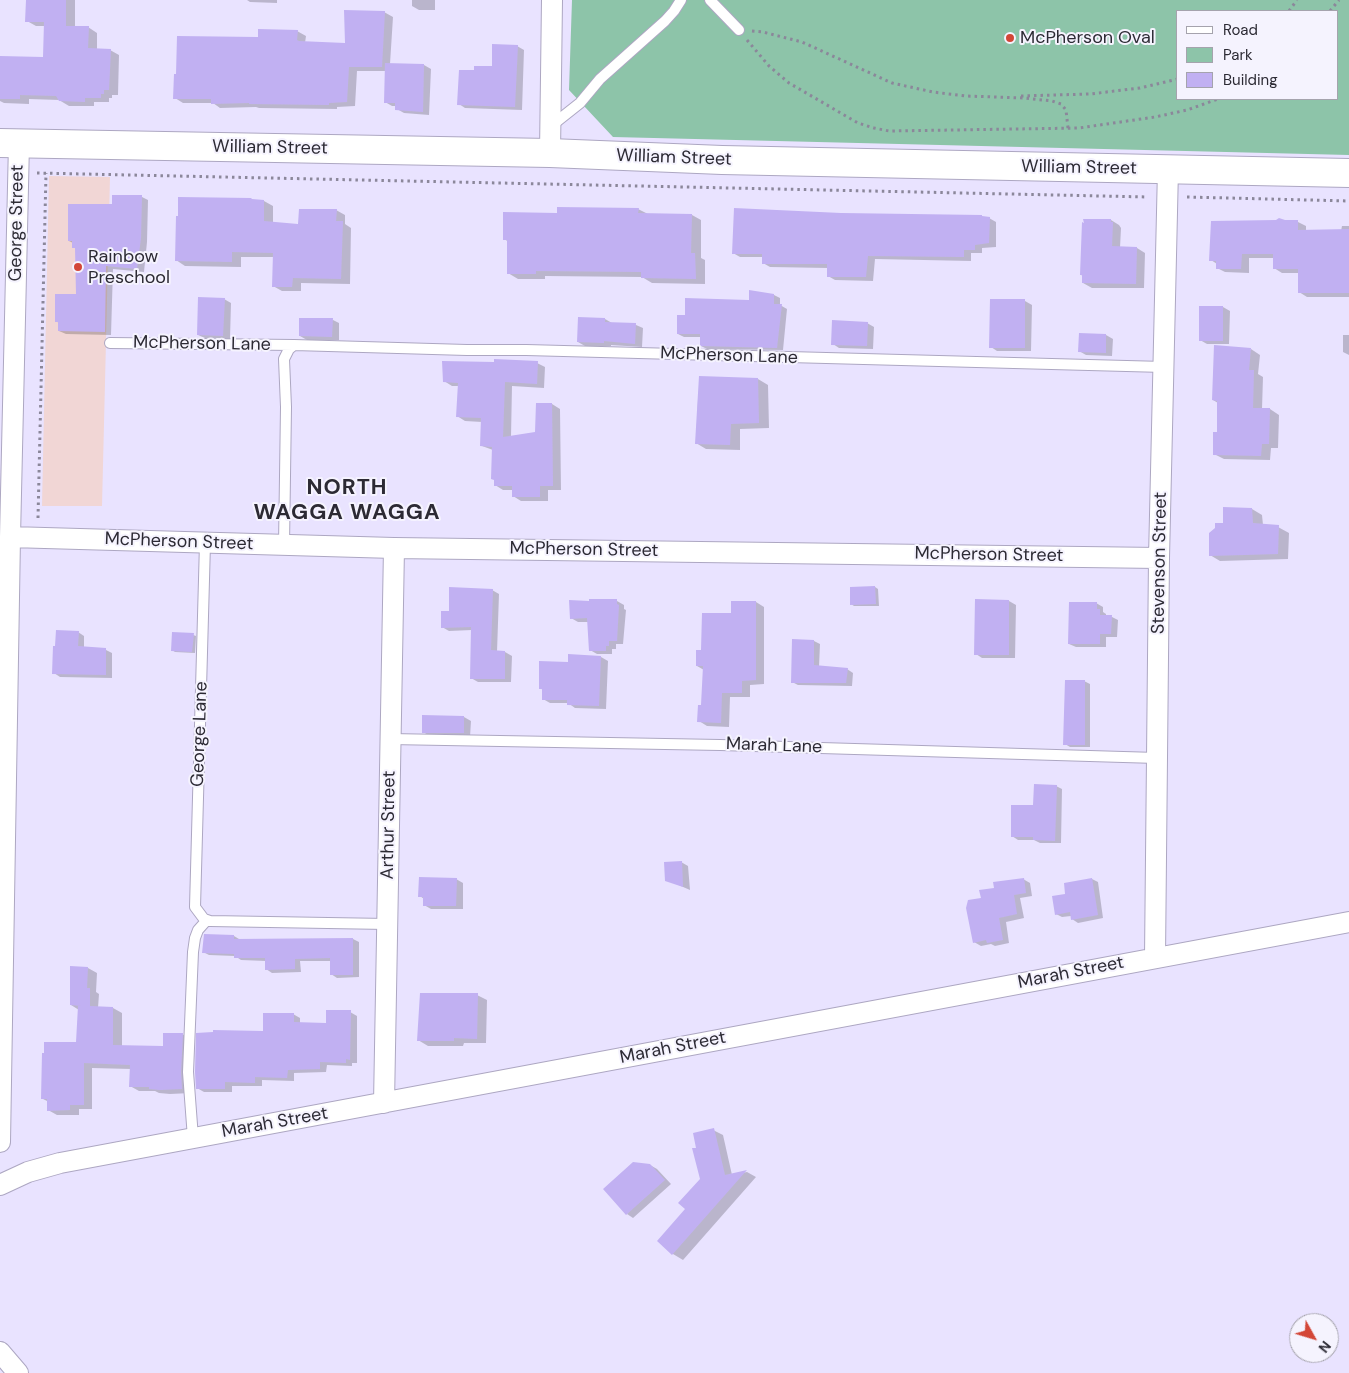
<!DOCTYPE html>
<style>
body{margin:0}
#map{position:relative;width:1349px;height:1373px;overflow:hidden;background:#e9e3ff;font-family:"DM Sans",sans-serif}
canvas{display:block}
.legend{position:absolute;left:1176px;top:10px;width:162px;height:90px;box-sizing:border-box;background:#f5f3fe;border:1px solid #a5a3ad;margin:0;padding:6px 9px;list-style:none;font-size:15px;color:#2c2a34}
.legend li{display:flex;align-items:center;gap:10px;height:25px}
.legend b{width:25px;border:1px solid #a5a3ad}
.north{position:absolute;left:1289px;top:1313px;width:50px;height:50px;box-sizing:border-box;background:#f5f3fe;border:1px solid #a5a3ad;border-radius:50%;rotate:129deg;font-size:14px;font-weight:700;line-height:20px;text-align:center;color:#2c2a34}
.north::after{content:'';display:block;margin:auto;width:18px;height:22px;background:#d34637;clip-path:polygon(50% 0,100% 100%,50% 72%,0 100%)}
</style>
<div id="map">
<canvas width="1349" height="1373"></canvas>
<ul class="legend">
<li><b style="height:6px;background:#fff"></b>Road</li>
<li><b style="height:14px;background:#8dc4a9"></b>Park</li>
<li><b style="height:14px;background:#c1b0f2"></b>Building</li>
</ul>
<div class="north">N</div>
</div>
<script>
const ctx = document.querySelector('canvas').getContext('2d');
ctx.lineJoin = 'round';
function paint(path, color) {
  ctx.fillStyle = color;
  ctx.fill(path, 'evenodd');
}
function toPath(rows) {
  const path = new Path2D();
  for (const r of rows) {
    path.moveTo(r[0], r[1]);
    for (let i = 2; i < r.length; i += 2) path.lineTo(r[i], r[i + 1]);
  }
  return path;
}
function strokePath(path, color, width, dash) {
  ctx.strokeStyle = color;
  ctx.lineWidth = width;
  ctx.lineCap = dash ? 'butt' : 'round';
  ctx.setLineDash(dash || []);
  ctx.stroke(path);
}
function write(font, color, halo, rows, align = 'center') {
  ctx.font = font + ' "DM Sans",sans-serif';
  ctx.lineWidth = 4;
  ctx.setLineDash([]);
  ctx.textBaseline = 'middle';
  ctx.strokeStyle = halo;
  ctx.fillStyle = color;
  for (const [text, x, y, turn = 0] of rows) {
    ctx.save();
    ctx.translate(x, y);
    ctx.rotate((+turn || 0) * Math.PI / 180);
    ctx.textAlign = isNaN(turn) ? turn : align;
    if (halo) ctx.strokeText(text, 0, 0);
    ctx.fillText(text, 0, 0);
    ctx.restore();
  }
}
const education = toPath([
 [49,176,110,177,102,506,42,506]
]);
const green = toPath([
 [572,0,1349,0,1349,155,613,137,569,90],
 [1178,11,1338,11,1338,99,1178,99]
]);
const shadow = toPath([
 [27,0,75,0,75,27,88,27,97,33,97,50,110,50,119,55,118,95,112,95,112,98,109,98,109,102,94,102,94,106,69,106,59,100,29,99,29,104,4,103,0,101,0,57,44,58,45,26,36,26,27,21],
 [247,0,277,0,277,3,250,2],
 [412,0,435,0,435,10,419,10,412,6],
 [384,12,393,17,390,64,424,65,431,69,429,115,404,113,397,109,397,106,392,106,385,102,386,71,357,71,355,106,337,107,337,109,259,108,256,107,220,108,213,103,183,103,175,98,259,38,297,31,306,36,305,43,346,45],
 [517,46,524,50,522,110,465,108,459,104,475,71,493,67],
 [142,197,148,200,147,242,144,272,113,269,111,335,66,334,59,331,59,323,56,321,77,296,77,249,73,247,73,243,69,241],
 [254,201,264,201,273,206,273,223,300,225,336,210,345,215,345,224,351,228,350,284,301,283,301,291,282,291,273,286,274,257,241,257,241,267,185,266,176,260],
 [638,209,648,214,692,215,701,220,701,258,705,260,705,284,652,283,642,277,545,276,545,279,518,279,508,273,509,242,504,239,558,215],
 [989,218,996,222,996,247,982,248,982,253,971,253,971,261,875,259,873,281,835,280,828,276,828,268,770,267,763,263,764,257,740,257,733,253],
 [1111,220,1119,225,1121,228,1120,248,1137,248,1145,253,1144,288,1092,288,1083,283,1084,276,1081,275,1085,224],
 [1285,221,1298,222,1306,226,1306,231,1341,231,1342,226,1349,226,1349,297,1307,297,1299,292,1300,273,1282,273,1274,268,1274,258,1249,258,1249,273,1225,272,1217,268,1217,264,1211,260],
 [774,295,780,298,780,305,787,309,783,350,707,349,701,346,701,337,684,337,678,334],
 [224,299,231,303,230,339,205,338,198,335],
 [991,300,1025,301,1032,305,1031,351,997,351,991,347],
 [1201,307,1223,307,1230,311,1229,344,1207,344,1200,340],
 [605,319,612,323,636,325,643,328,642,347,611,345,611,346,585,346,578,342],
 [333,320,339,323,339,340,307,340,300,336],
 [867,323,874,327,873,349,839,348,833,344],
 [1106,335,1113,339,1112,356,1086,355,1079,351],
 [1343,335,1349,335,1349,355,1343,352],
 [1251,349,1260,355,1258,374,1263,377,1262,409,1270,409,1279,415,1278,448,1271,448,1270,460,1224,459,1214,454,1218,433,1218,403,1213,400],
 [537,363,545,367,544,388,512,386,511,437,537,434,552,404,560,409,561,490,548,490,548,501,521,501,513,496,513,490,503,490,495,485,493,450,482,446,482,422,465,421,457,416,459,386,452,386,444,381],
 [758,379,768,385,769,428,740,429,740,450,706,449,696,443,698,399],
 [1252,509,1262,515,1263,525,1278,527,1289,533,1288,559,1220,561,1210,555,1225,524],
 [875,587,878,589,879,606,854,606,851,604,851,588],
 [492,590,499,594,497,652,505,652,512,656,511,682,478,682,471,678,472,630,449,631,442,627,450,613],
 [617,601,624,605,624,609,626,610,623,644,616,644,616,649,612,649,612,654,597,654,590,650,588,622,578,622,571,618,571,602],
 [977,601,1009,601,1016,605,1015,658,982,658,976,654],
 [756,602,764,607,764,684,750,685,750,697,730,697,729,727,707,726,699,721,702,706,704,670,697,666,703,651,732,614],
 [1096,603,1103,607,1103,612,1106,614,1106,617,1112,617,1118,620,1117,637,1106,637,1106,647,1076,647,1069,644],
 [78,632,84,636,84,648,106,650,112,653,112,678,60,677,54,673],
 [193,635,196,636,195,653,175,652,172,650],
 [814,641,820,644,819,667,847,669,853,673,852,686,798,685,792,682],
 [601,657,608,661,606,709,575,708,568,703,550,703,543,699,543,690,540,688,569,663],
 [1084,681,1090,684,1090,747,1070,747,1065,744],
 [464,717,471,721,470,737,430,736,423,732],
 [1056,786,1062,789,1061,843,1040,843,1034,840,1018,840,1012,836,1035,806],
 [681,862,688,866,690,890,667,880],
 [456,879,463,883,463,909,431,909,424,905,424,899,420,896],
 [1023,879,1030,883,1032,896,1020,898,1024,918,1006,922,1009,943,995,946,991,944,981,946,974,942,995,889],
 [1092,879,1098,882,1103,918,1078,923,1072,919,1071,916,1062,917,1056,914,1067,895],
 [234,936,239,939,353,939,359,942,359,977,337,978,331,974,331,961,300,961,301,972,272,973,266,969,266,961,241,960,235,956,209,955,203,952],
 [71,967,88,968,97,973,96,992,99,994,98,1008,113,1008,122,1013,122,1047,164,1047,182,1034,191,1039,191,1093,170,1094,159,1093,155,1091,139,1091,130,1086,131,1069,92,1068,92,1109,79,1109,79,1115,57,1115,48,1110,49,1102,43,1099,77,1044,79,1010,71,1005],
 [477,995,487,1000,486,1043,464,1043,463,1046,428,1046,418,1040],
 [350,1012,357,1016,357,1063,352,1063,352,1066,327,1065,326,1072,294,1073,294,1081,262,1080,262,1086,232,1086,232,1092,204,1092,197,1088,264,1032,293,1014,300,1018,300,1024,327,1024],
 [713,1130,723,1135,732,1175,747,1172,756,1177,683,1260,673,1254,659,1241,687,1209,701,1180,698,1149],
 [650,1165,657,1169,671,1184,633,1218,627,1214]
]);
const building = toPath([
 [26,0,66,0,66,26,89,26,88,48,111,49,109,90,104,90,104,94,101,94,101,98,85,98,85,102,59,101,56,96,20,95,20,99,0,99,0,56,43,57,44,22,25,22],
 [344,10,385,11,382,67,349,67,347,102,329,103,329,105,249,104,249,103,211,104,211,99,173,99,174,74,176,74,177,36,258,37,258,29,298,30,297,40,299,41,345,43],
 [492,44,518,45,515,107,457,105,459,70,474,70,474,66,492,66],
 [385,63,424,64,423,112,395,110,395,103,384,103],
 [112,195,142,195,141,238,137,269,106,266,105,332,58,331,58,322,55,322,55,294,76,294,75,248,72,248,72,241,68,241,68,204,112,204],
 [178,197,251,198,252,199,264,200,264,221,298,224,299,209,337,209,336,221,343,221,341,279,293,278,292,287,272,287,273,253,232,252,232,262,175,261,176,216,178,216],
 [557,207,639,208,638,213,692,214,691,253,695,253,696,279,641,278,641,272,536,271,536,274,507,274,507,240,503,240,503,212,557,213],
 [734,208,841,213,982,215,982,216,990,217,989,243,975,245,975,250,964,250,964,257,868,256,866,277,827,277,827,264,762,264,762,254,732,254],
 [1279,218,1285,220,1298,220,1298,230,1349,229,1349,293,1298,293,1298,269,1273,269,1273,254,1242,254,1241,269,1216,269,1216,261,1209,261,1211,221,1276,220],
 [1083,219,1111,219,1111,222,1113,222,1112,246,1137,247,1136,284,1082,283,1082,275,1080,275,1082,222,1084,223],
 [749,290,774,294,774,304,782,304,777,348,700,346,700,334,677,334,677,315,685,315,685,298,749,300],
 [198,297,225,298,223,336,197,335],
 [990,299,1025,299,1025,348,989,348],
 [1199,306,1223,306,1223,341,1199,341],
 [578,317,605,318,605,322,636,323,635,344,604,341,604,343,577,342],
 [299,318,333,318,332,337,299,336],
 [832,320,868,322,867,346,831,345],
 [1079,333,1106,334,1106,353,1078,352],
 [1214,345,1251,348,1249,370,1254,370,1253,408,1270,408,1269,444,1262,444,1261,456,1213,455,1213,432,1217,432,1217,401,1212,400],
 [494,359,538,361,537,384,505,382,503,437,535,432,536,403,552,403,553,486,540,486,540,497,512,497,512,486,494,486,494,480,491,479,492,447,480,446,481,418,456,417,458,383,443,382,442,361,494,362],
 [699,376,758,378,759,423,731,424,730,445,695,444],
 [1223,507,1252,508,1253,523,1279,525,1278,554,1209,556,1209,533,1215,528,1215,523,1223,523],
 [875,586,876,604,850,605,850,587],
 [449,587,493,589,491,650,505,651,505,679,470,679,471,627,441,628,441,611,449,611],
 [589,599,617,599,617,604,619,605,617,641,609,641,609,646,606,646,606,651,589,651,587,618,570,619,569,600,589,601],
 [975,599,1009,600,1009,655,974,655],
 [731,601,756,601,756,680,742,681,742,693,722,693,721,723,697,722,698,705,701,705,703,666,696,666,696,650,701,650,702,613,731,613],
 [1069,602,1097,602,1097,609,1100,609,1100,615,1112,615,1111,634,1100,634,1100,644,1068,644],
 [56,630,79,631,78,646,106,648,106,675,52,674,53,646,55,646],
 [172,632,194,633,192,652,171,651],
 [792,639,814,640,814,665,848,668,846,683,791,683],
 [568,654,601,656,599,706,567,705,567,700,542,700,542,689,539,689,539,661,568,662],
 [1065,680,1085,680,1085,745,1063,745],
 [422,715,464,716,464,733,422,733],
 [1034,784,1057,785,1055,841,1033,840,1033,837,1011,837,1011,805,1033,805],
 [682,861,683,887,665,881,664,862],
 [419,877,457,878,456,906,423,906,423,897,418,897],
 [1024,878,1026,893,1014,895,1017,914,999,918,1003,940,987,943,986,940,973,943,966,908,968,900,981,898,979,890,994,888,993,882],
 [1092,878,1098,915,1071,920,1070,912,1055,915,1052,896,1065,894,1064,883],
 [204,934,234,935,234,954,202,953],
 [353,938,353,975,330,975,330,958,295,959,295,969,265,970,265,958,234,958,234,939],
 [70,966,88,967,87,988,90,988,90,1006,113,1007,113,1045,163,1046,163,1033,183,1033,181,1072,182,1089,160,1090,149,1089,149,1087,129,1087,130,1065,84,1063,84,1105,70,1105,70,1110,47,1111,47,1099,41,1099,42,1053,44,1053,44,1042,76,1042,78,1006,81,1006,70,1005],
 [420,993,478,993,477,1039,454,1038,454,1041,417,1041],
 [326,1010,351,1010,350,1060,346,1059,346,1063,320,1062,320,1069,288,1070,287,1078,255,1077,255,1083,225,1082,225,1089,196,1089,195,1072,196,1033,213,1032,213,1030,263,1031,263,1013,294,1013,294,1022,326,1023],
 [714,1128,725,1175,747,1170,672,1255,657,1241,685,1209,678,1203,700,1179,692,1148,696,1148,693,1133],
 [633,1162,650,1164,665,1180,626,1215,603,1189]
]);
const path = toPath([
 [1289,11,1297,0],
 [1330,11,1339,0],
 [752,31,763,32,802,42,892,83,933,92,966,96,1024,98,1052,101,1061,104,1066,110,1068,128],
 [747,40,769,66,789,83,858,123,874,128,889,131,1079,128,1155,117,1187,110,1218,99],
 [1021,96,1090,94,1140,88,1178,79],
 [37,173,1148,197],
 [1187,197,1349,201],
 [38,518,46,173]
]);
const lane = toPath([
 [710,0,739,30],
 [551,126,580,103,600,79,665,21,674,11,681,0],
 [110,343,294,345],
 [205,543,195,907,204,919,210,921,387,924],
 [284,545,286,407,284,359,289,349,294,345,467,350,526,350,1164,367],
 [390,739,720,745,1157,758],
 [193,1138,188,1072,193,952,195,938,198,930,207,920]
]);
const street = toPath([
 [550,153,552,0],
 [10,537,394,548,1159,558],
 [1155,957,1159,558,1168,169],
 [384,1103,394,548],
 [0,1142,10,537,19,143],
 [0,1185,28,1172,60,1163,1349,922],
 [0,1352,18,1373]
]);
const secondary = toPath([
 [0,143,550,153,722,160,1349,173]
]);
const markers = [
 [1010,38,5,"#d34637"],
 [78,267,5,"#d34637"]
];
const poiNames = [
 ["McPherson Oval",1020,38],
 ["Rainbow",88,257],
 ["Preschool",88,278]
];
const streetNames = [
 ["William Street",270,148,1],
 ["William Street",674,158,2],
 ["William Street",1079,168,1],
 ["George Street",17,223,-89],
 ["McPherson Lane",202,344,1],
 ["McPherson Lane",729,356,2],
 ["McPherson Street",179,542,2],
 ["McPherson Street",584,550,1],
 ["McPherson Street",989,555,1],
 ["Stevenson Street",1160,563,-89],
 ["George Lane",200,734,-88],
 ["Marah Lane",774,746,2],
 ["Arthur Street",389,825,-89],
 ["Marah Street",1071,973,-11],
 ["Marah Street",673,1048,-11],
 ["Marah Street",275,1123,-10]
];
const districtNames = [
 ["NORTH",347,488],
 ["WAGGA WAGGA",347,513]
];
paint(education, '#f1d6d5');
paint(green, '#8dc4a9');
paint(shadow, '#0003');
paint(building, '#c1b0f2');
strokePath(lane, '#ada7c2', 12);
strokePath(street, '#ada7c2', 22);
strokePath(secondary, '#ada7c2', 30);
strokePath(path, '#8b879a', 3, [2.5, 4]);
strokePath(lane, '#fff', 10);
strokePath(street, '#fff', 20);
strokePath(secondary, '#fff', 28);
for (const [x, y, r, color] of markers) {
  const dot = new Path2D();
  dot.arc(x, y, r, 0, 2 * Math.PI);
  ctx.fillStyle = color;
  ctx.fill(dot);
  strokePath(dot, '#f5f3fe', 2);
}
write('18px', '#2c2a34', '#f5f3fe', poiNames, 'left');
write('18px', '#2c2a34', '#f5f3fe', streetNames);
ctx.letterSpacing = '1px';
write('bold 22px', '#2c2a34', '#f5f3fe', districtNames);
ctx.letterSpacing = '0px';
</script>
